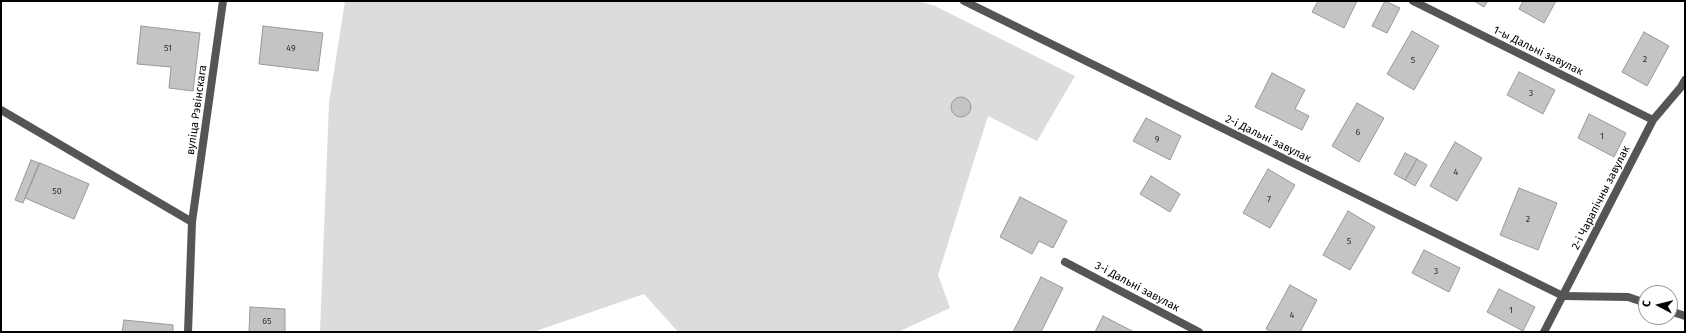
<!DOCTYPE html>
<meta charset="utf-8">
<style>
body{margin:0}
#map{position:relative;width:1686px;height:333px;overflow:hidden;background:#fff;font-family:"Fira Sans",sans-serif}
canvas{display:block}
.frame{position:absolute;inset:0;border:2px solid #000;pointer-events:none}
.north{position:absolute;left:1638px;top:285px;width:40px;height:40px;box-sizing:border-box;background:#fff;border:1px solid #999;border-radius:50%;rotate:277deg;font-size:11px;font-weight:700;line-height:16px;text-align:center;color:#000}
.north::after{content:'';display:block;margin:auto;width:14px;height:18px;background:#000;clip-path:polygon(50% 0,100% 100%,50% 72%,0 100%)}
</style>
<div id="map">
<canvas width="1686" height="333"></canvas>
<div class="frame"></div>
<div class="north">С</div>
</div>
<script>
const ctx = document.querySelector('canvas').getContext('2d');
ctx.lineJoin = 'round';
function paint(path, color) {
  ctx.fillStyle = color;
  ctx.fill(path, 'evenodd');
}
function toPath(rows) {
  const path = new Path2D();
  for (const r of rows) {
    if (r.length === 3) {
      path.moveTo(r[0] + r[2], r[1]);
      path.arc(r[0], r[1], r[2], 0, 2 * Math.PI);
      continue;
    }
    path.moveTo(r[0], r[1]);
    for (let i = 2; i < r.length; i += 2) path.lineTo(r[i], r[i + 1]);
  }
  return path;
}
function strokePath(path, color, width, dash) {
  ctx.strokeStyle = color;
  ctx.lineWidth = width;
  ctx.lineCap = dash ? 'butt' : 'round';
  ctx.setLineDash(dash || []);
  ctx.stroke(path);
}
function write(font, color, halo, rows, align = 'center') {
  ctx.font = font + ' "Fira Sans",sans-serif';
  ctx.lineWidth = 3;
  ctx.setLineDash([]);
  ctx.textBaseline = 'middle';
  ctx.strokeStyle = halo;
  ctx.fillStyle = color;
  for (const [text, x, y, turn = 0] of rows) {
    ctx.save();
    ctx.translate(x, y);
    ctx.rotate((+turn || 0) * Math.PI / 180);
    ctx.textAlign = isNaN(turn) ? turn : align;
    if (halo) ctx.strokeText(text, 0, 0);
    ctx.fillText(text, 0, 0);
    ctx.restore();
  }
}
const green = toPath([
 [345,1,919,1,935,6,1075,76,1037,141,988,116,938,275,950,308,898,332,678,332,644,294,533,332,320,332,329,103]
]);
const building = toPath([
 [1318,1,1357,1,1344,28,1312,12,1318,1],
 [1385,1,1400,8,1387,33,1372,26,1385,1],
 [1474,1,1488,1,1484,7,1474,1],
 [1523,1,1556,1,1544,23,1519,9,1523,1],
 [141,26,200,33,193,91,169,88,171,67,137,64,141,26],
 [263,26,323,33,318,71,259,64,263,26],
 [1412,31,1439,46,1414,90,1387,74,1412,31],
 [1644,32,1669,46,1647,86,1622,72,1644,32],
 [1519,72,1555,90,1543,114,1507,95,1519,72],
 [1272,73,1305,90,1295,109,1309,116,1302,130,1255,107,1272,73],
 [961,107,10],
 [1357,103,1384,118,1359,162,1332,146,1357,103],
 [1589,114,1626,133,1614,157,1578,138,1589,114],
 [1146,118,1181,136,1170,160,1133,141,1146,118],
 [1455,142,1482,158,1457,201,1430,186,1455,142],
 [1405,153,1417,159,1405,180,1394,174,1405,153],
 [1417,159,1427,165,1415,186,1405,180,1417,159],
 [31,160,39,163,23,203,15,200,31,160],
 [40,163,89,184,74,219,25,198,40,163],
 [1268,169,1295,185,1270,228,1243,213,1268,169],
 [1151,176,1180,194,1170,212,1140,194,1151,176],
 [1519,188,1557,203,1538,250,1500,235,1519,188],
 [1020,197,1067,221,1053,248,1039,241,1032,254,1000,237,1020,197],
 [1348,211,1375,227,1350,270,1323,255,1348,211],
 [1424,250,1460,268,1449,292,1412,273,1424,250],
 [1041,277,1063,288,1041,332,1013,332,1041,277],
 [1290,285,1317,300,1300,332,1272,332,1266,329,1290,285],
 [1499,289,1535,307,1523,331,1487,312,1499,289],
 [250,307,285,309,285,332,249,332,250,307],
 [1103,316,1134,332,1095,332,1103,316],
 [124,320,173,325,173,332,122,332,124,320]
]);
const lane = toPath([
 [1563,296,1628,297,1646,303],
 [1670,311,1685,316]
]);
const street = toPath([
 [964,1,1563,296],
 [1413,1,1653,120],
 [1,110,192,222,188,332],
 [192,222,223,1],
 [1065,262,1199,332],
 [1544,332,1653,120,1681,87,1685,80]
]);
const numberNames = [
 ["51",168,48],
 ["49",291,48],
 ["2",1645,59],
 ["5",1413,60],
 ["3",1531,93],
 ["6",1358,132],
 ["1",1602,136],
 ["9",1157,139],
 ["4",1456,172],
 ["50",57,191],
 ["7",1269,199],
 ["2",1528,219],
 ["5",1349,241],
 ["3",1436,271],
 ["1",1511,310],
 ["4",1292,315],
 ["65",267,321]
];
const streetNames = [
 ["1-ы Дальні завулак",1538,51,26],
 ["вуліца Рэвінскага",197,110,-82],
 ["2-і Дальні завулак",1268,139,26],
 ["2-і Чарапічны завулак",1601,198,-63],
 ["3-і Дальні завулак",1137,287,28]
];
paint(green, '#dcdcdc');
paint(building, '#c4c4c4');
strokePath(building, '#999', 1);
strokePath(lane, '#555', 8);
strokePath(street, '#555', 8);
write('9px', '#313131', null, numberNames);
write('11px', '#000', '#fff', streetNames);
</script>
